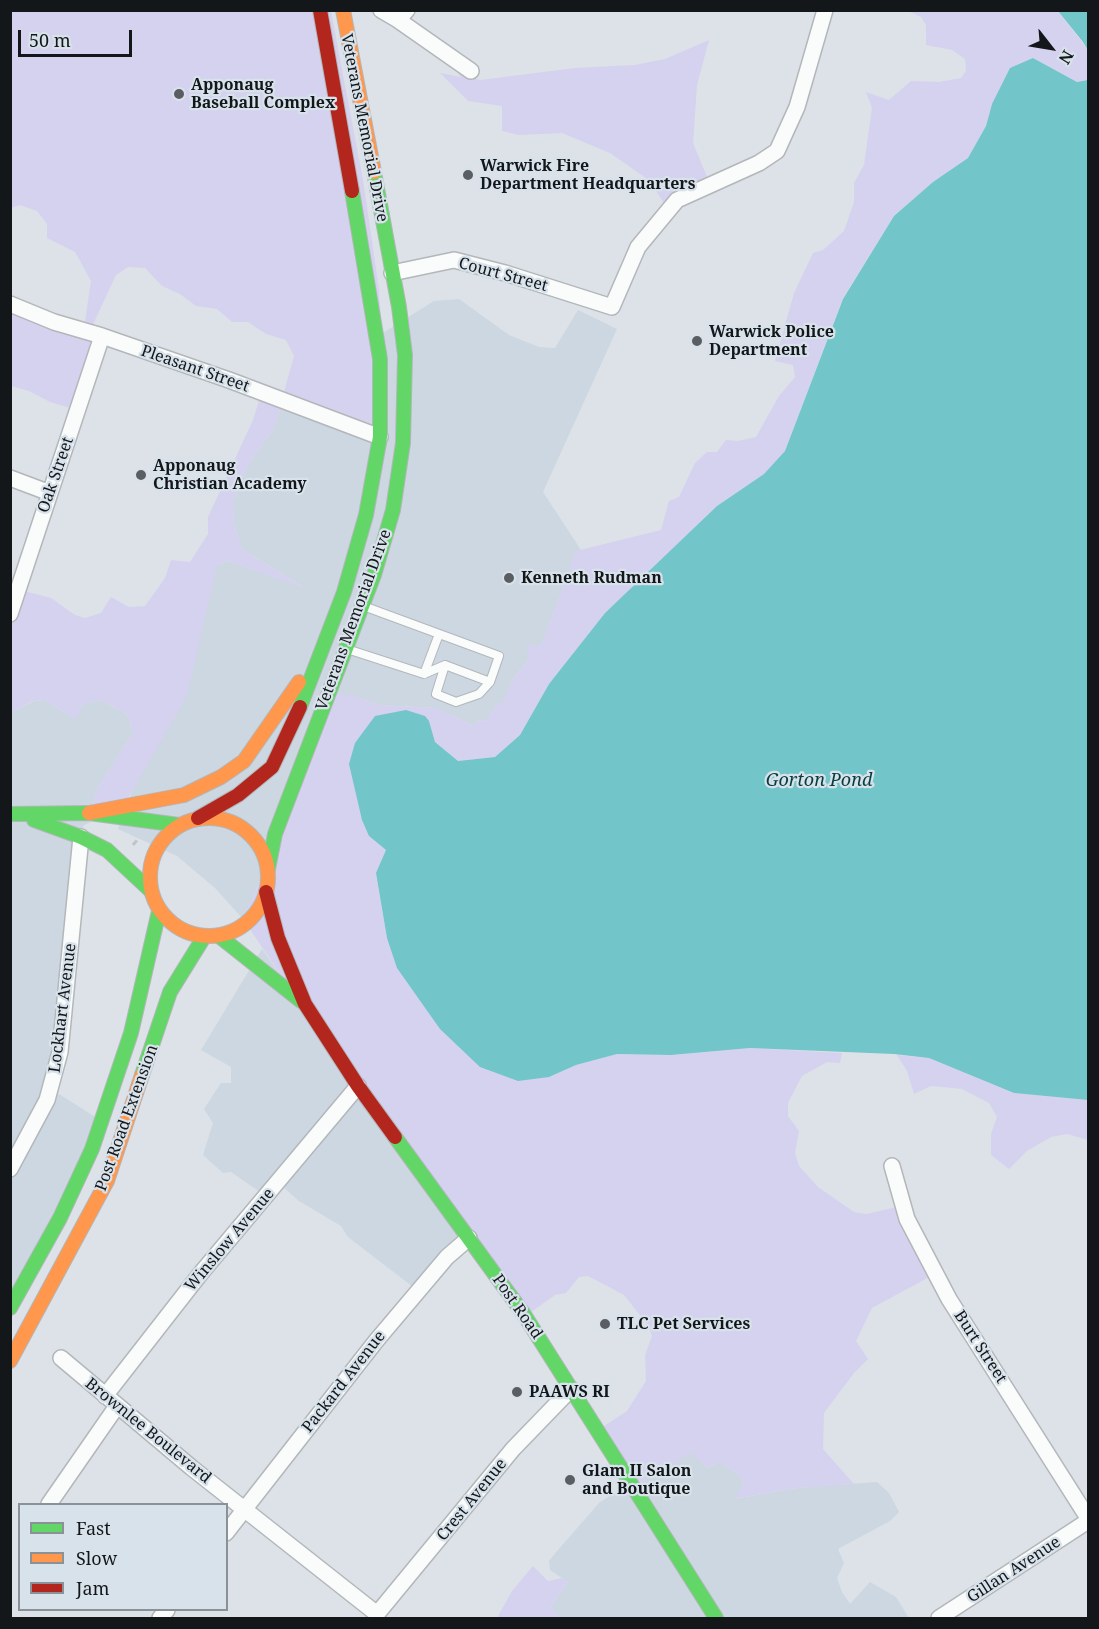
<!DOCTYPE html>
<style>
body{margin:0}
#map{position:relative;width:1099px;height:1629px;overflow:hidden;background:#dce2e7;font-family:"Noto Serif",serif}
canvas{display:block}
.frame{position:absolute;inset:0;border:12px solid #14171a;pointer-events:none}
.legend{position:absolute;left:18px;top:1503px;width:210px;height:108px;box-sizing:border-box;background:#d8e2eb;border:2px solid #8a9197;margin:0;padding:8px 10px;list-style:none;font-size:18px;color:#14171a}
.legend li{display:flex;align-items:center;gap:12px;height:30px}
.legend b{width:30px;border:2px solid #8a9197}
.north{position:absolute;left:1021px;top:18px;width:60px;height:60px;-webkit-text-stroke:4px #d8e2eb;paint-order:stroke;rotate:121deg;font-size:16px;font-weight:700;line-height:24px;text-align:center;color:#14171a}
.north::after{content:'';display:block;margin:auto;width:21px;height:27px;background:#14171a;clip-path:polygon(50% 0,100% 100%,50% 72%,0 100%)}
.scale{position:absolute;left:18px;top:30px;width:114px;height:27px;box-sizing:border-box;border:3px solid #14171a;border-top:0;padding-left:8px;font-size:18px;line-height:21px;white-space:nowrap;color:#14171a;-webkit-text-stroke:4px #d8e2eb;paint-order:stroke}
</style>
<div id="map">
<canvas width="1099" height="1629"></canvas>
<div class="frame"></div>
<ul class="legend">
<li><b style="height:8px;background:#63d668"></b>Fast</li>
<li><b style="height:8px;background:#ff974d"></b>Slow</li>
<li><b style="height:8px;background:#b3261e"></b>Jam</li>
</ul>
<div class="north">N</div>
<div class="scale">50 m</div>
</div>
<script>
const ctx = document.querySelector('canvas').getContext('2d');
ctx.lineJoin = 'round';
function paint(path, color) {
  ctx.fillStyle = color;
  ctx.fill(path, 'evenodd');
}
function toPath(rows) {
  const path = new Path2D();
  for (const r of rows) {
    if (r.length === 3) {
      path.moveTo(r[0] + r[2], r[1]);
      path.arc(r[0], r[1], r[2], 0, 2 * Math.PI);
      continue;
    }
    path.moveTo(r[0], r[1]);
    for (let i = 2; i < r.length; i += 2) path.lineTo(r[i], r[i + 1]);
  }
  return path;
}
function strokePath(path, color, width, dash) {
  ctx.strokeStyle = color;
  ctx.lineWidth = width;
  ctx.lineCap = dash ? 'butt' : 'round';
  ctx.setLineDash(dash || []);
  ctx.stroke(path);
}
function write(font, color, halo, rows, align = 'center') {
  ctx.font = font + ' "Noto Serif",serif';
  ctx.lineWidth = 4.5;
  ctx.setLineDash([]);
  ctx.textBaseline = 'middle';
  ctx.strokeStyle = halo;
  ctx.fillStyle = color;
  for (const [text, x, y, turn = 0] of rows) {
    ctx.save();
    ctx.translate(x, y);
    ctx.rotate((+turn || 0) * Math.PI / 180);
    ctx.textAlign = isNaN(turn) ? turn : align;
    if (halo) ctx.strokeText(text, 0, 0);
    ctx.fillText(text, 0, 0);
    ctx.restore();
  }
}
const built = toPath([
 [459,299,509,335,539,347,555,348,578,310,617,329,543,492,581,550,576,552,543,641,513,679,503,702,497,704,486,721,480,720,472,725,436,708,378,705,358,697,287,820,243,919,215,888,177,856,118,829,217,565,228,561,303,587,242,549,234,523,233,502,248,465,274,428,282,403,386,331,434,301],
 [45,700,73,718,82,705,100,700,127,714,133,733,96,790,90,822,83,826,54,1091,105,1123,11,1295,11,712,34,701],
 [262,949,467,1237,417,1290,348,1237,341,1226,299,1201,281,1185,266,1196,231,1172,223,1173,203,1155,213,1123,204,1109,221,1083,231,1083,231,1067,201,1050],
 [691,1452,707,1468,720,1462,740,1476,744,1485,734,1499,796,1488,877,1482,889,1493,899,1512,890,1521,838,1549,844,1563,837,1578,842,1592,850,1604,870,1582,896,1597,909,1618,560,1618,551,1607,568,1582,550,1570,549,1561,558,1550,599,1503,630,1483,636,1486]
]);
const green = toPath([
 [10,11,331,11,363,180,379,289,388,435,282,403,274,428,248,465,233,502,234,523,242,549,306,589,228,561,217,565,187,696,126,802,90,822,96,790,133,733,127,714,100,700,82,705,78,718,73,718,45,700,33,701,11,712,11,618,20,590,51,598,75,615,85,618,101,613,111,597,129,607,145,606,165,578,171,560,190,562,208,534,208,517,253,420,261,394,282,399,294,356,286,340,266,334,248,322,232,322,217,309,196,306,180,294,162,286,145,268,128,267,116,275,90,331,102,339,77,410,50,402,29,391,11,386,11,303,84,328,91,281,75,252,47,238,47,224,37,211,20,205,11,208],
 [908,11,1058,11,1088,50,1088,80,1077,82,1033,58,992,104,986,126,968,158,933,182,894,216,843,298,785,451,764,474,717,506,605,613,549,684,520,735,495,757,458,761,435,742,429,721,369,836,386,850,376,874,387,938,549,1077,576,1065,617,1054,671,1055,750,1048,842,1053,840,1063,827,1062,802,1076,788,1103,788,1116,799,1131,795,1153,799,1166,818,1187,854,1212,866,1214,902,1206,933,1275,872,1308,856,1341,868,1359,854,1373,824,1413,823,1449,854,1484,796,1488,733,1499,744,1485,740,1476,720,1462,707,1468,691,1453,636,1486,598,1430,627,1411,646,1381,645,1355,652,1336,649,1327,624,1295,588,1276,579,1277,566,1293,555,1295,527,1315,299,1002,243,919,287,820,329,691,358,697,378,705,436,708,472,725,480,720,486,721,497,704,503,701,513,679,528,660,527,644,539,646,543,641,576,551,661,530,669,501,679,497,695,463,707,452,717,452,726,440,738,441,756,437,779,396,795,377,793,365,775,361,794,293,813,253,823,250,844,231,854,202,854,183,864,165,872,108,866,92,889,100,911,81,939,82,961,78,966,71,965,59,952,50,926,45,926,25,921,17],
 [709,40,697,85,693,143,710,184,668,210,650,181,610,153,562,133,518,135,502,131,502,106,468,101,440,73,461,77,458,74,480,80,575,68,635,65,665,59],
 [897,1055,929,1058,1014,1093,1088,1100,1088,1140,1067,1134,1051,1137,1027,1151,1009,1169,991,1155,991,1134,997,1117,989,1103,962,1089,931,1086,914,1094,907,1071],
 [533,1566,548,1581,562,1578,568,1582,551,1607,560,1618,497,1618,512,1591]
]);
const water = toPath([
 [1058,11,1088,11,1088,50,1083,42],
 [1033,58,1077,82,1088,80,1088,1100,1014,1093,929,1058,894,1054,750,1048,671,1055,617,1054,576,1065,549,1077,518,1081,480,1067,440,1029,397,968,387,938,376,873,386,850,369,836,362,820,349,764,355,743,375,716,406,710,425,716,429,721,435,742,458,761,495,757,520,735,549,684,605,613,717,506,764,474,785,451,843,299,894,216,933,182,968,158,986,126,992,104,1010,68]
]);
const path = toPath([
 [133,845,138,839]
]);
const lane = toPath([
 [350,650,424,674,445,665,490,682,499,656,366,607],
 [445,665,436,694,456,702,479,694,490,682],
 [424,674,439,634]
]);
const street = toPath([
 [381,10,398,20,407,10],
 [398,20,471,71],
 [392,273,454,260,505,273,612,307,638,247,677,200,759,163,777,151,797,107,825,10],
 [10,304,54,322,102,336,229,380,380,437],
 [10,478,50,493],
 [10,614,102,336],
 [892,1166,907,1219,949,1299,1088,1518],
 [10,1169,47,1100,60,1052,81,837],
 [61,1358,192,1468,377,1614,513,1449,571,1389],
 [105,1396,201,1273,358,1086],
 [49,1504,117,1406],
 [226,1533,376,1341,447,1257,469,1238],
 [160,1618,167,1610],
 [939,1618,1088,1521]
]);
const fast = toPath([
 [300,707,344,592,366,515,380,437,380,359,352,191],
 [10,814,89,813,179,825],
 [34,820,81,837,107,850,150,890],
 [268,869,275,834,374,575,393,510,403,443,405,355,399,307,374,172],
 [219,936,301,1001],
 [142,1075,170,992,204,937],
 [395,1137,523,1313,716,1618],
 [10,1308,60,1218,92,1149,131,1033,159,911]
]);
const slow = toPath([
 [343,10,374,172],
 [89,813,184,795,221,777,244,761,299,682],
 [209,877,59],
 [10,1361,107,1181,142,1075]
]);
const jam = toPath([
 [320,10,352,191],
 [198,818,238,795,272,767,300,707],
 [266,892,278,938,305,1004,358,1086,395,1137]
]);
const markers = [
 [179,94,6,"#5a5e62"],
 [468,175,6,"#5a5e62"],
 [697,341,6,"#5a5e62"],
 [141,475,6,"#5a5e62"],
 [509,578,6,"#5a5e62"],
 [605,1324,6,"#5a5e62"],
 [517,1392,6,"#5a5e62"],
 [570,1480,6,"#5a5e62"]
];
const poiNames = [
 ["Apponaug",191,85],
 ["Baseball Complex",191,103],
 ["Warwick Fire",480,166],
 ["Department Headquarters",480,184],
 ["Warwick Police",709,332],
 ["Department",709,350],
 ["Apponaug",153,466],
 ["Christian Academy",153,484],
 ["Kenneth Rudman",521,578],
 ["TLC Pet Services",617,1324],
 ["PAAWS RI",529,1392],
 ["Glam II Salon",582,1471],
 ["and Boutique",582,1489]
];
const streetNames = [
 ["Veterans Memorial Drive",364,128,79],
 ["Court Street",503,275,15],
 ["Pleasant Street",195,369,19],
 ["Oak Street",56,475,-71],
 ["Veterans Memorial Drive",354,620,-70],
 ["Lockhart Avenue",63,1008,-83],
 ["Post Road Extension",127,1118,-70],
 ["Winslow Avenue",230,1240,-50],
 ["Post Road",517,1307,55],
 ["Burt Street",980,1347,57],
 ["Packard Avenue",344,1382,-52],
 ["Brownlee Boulevard",148,1431,39],
 ["Crest Avenue",472,1500,-51],
 ["Gillan Avenue",1014,1570,-33]
];
const waterNames = [
 ["Gorton Pond",819,781]
];
paint(built, '#ccd7e1');
paint(green, '#d5d2ef');
paint(water, '#72c5c8');
strokePath(lane, '#b3b7ba', 10);
strokePath(street, '#b3b7ba', 18);
strokePath(fast, '#b3b7ba', 16);
strokePath(slow, '#b3b7ba', 16);
strokePath(jam, '#b3b7ba', 16);
strokePath(path, '#c1c3c4', 3, [6, 3]);
strokePath(lane, '#fafbfb', 8);
strokePath(street, '#fafbfb', 15);
strokePath(fast, '#63d668', 14);
strokePath(slow, '#ff974d', 14);
strokePath(jam, '#b3261e', 14);
for (const [x, y, r, color] of markers) {
  const dot = new Path2D();
  dot.arc(x, y, r, 0, 2 * Math.PI);
  ctx.fillStyle = color;
  ctx.fill(dot);
  strokePath(dot, '#d8e2eb', 2);
}
write('bold 16px', '#14171a', '#d8e2eb', poiNames, 'left');
write('16px', '#14171a', '#d8e2eb', streetNames);
write('italic 18px', '#063d3f', '#d8e2eb', waterNames);
</script>
